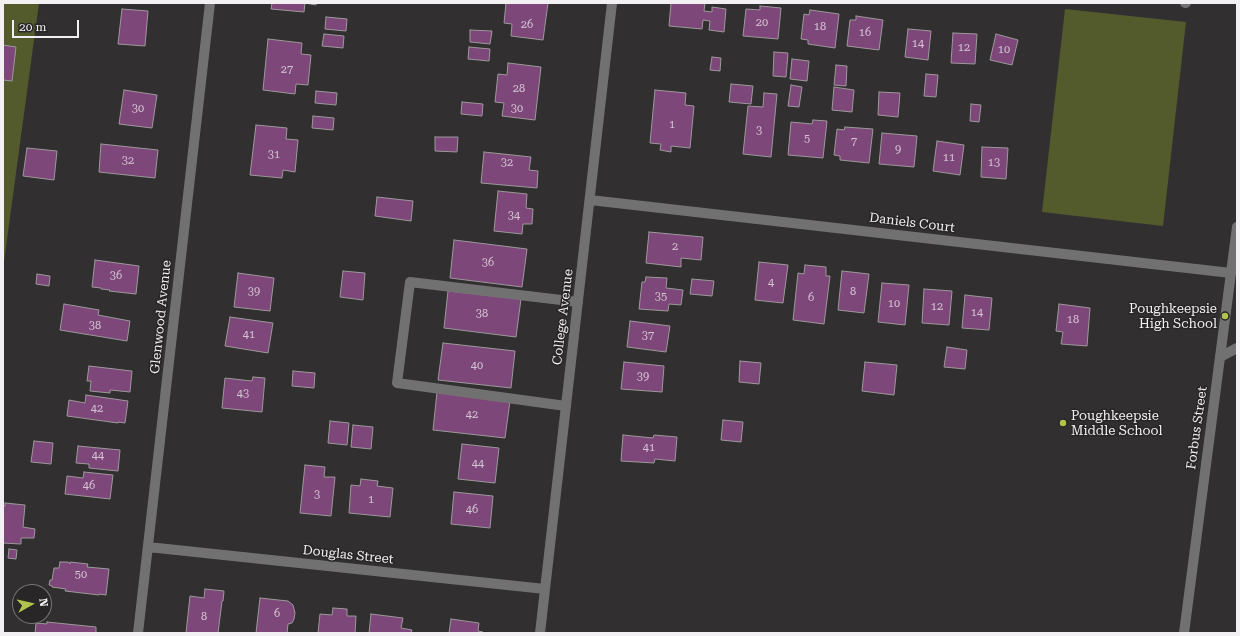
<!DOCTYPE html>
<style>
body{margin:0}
#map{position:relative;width:1240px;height:636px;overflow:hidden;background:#322f31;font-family:"Roboto Serif",serif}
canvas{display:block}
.frame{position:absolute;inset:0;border:4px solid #f2f0f2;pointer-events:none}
.north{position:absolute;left:12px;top:584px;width:40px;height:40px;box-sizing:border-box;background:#282627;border:1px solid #797778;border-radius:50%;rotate:82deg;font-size:11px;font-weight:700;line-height:16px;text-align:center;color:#f2f0f2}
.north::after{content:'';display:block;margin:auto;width:14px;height:18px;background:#b2c34c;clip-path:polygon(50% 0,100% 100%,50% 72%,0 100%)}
.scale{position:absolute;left:12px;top:20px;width:67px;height:18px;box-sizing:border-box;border:2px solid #f2f0f2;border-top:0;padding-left:5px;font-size:12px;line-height:14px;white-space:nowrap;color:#f2f0f2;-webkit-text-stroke:3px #282627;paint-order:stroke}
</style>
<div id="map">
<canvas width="1240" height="636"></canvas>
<div class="frame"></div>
<div class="north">N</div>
<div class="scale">20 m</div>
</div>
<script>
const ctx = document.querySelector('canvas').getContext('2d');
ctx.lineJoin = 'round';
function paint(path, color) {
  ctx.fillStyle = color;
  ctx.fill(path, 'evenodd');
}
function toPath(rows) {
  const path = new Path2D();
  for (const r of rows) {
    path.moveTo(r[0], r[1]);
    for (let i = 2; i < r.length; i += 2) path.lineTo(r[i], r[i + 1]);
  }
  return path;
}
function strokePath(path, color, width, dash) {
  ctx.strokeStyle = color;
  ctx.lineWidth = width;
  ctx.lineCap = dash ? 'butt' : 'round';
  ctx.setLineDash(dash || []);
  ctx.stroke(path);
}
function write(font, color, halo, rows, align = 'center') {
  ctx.font = font + ' "Roboto Serif",serif';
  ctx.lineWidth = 3;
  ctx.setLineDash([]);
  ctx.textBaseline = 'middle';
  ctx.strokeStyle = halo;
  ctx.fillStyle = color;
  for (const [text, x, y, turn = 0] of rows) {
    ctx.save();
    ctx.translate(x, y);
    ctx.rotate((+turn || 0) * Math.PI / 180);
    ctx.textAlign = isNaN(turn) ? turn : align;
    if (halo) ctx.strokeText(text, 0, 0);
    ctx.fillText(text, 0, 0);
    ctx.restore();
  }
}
const green = toPath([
 [3,3,39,3,3,269],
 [1065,9,1186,22,1163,226,1042,212]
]);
const building = toPath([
 [272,3,316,3,316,5,305,3,304,12,271,9,272,3],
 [506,3,548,3,543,40,511,36,512,24,504,23,506,3],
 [671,3,705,3,704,11,712,12,712,7,726,9,724,32,709,30,710,21,703,20,702,29,669,26,671,3],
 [760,6,781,8,778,39,743,36,746,9,760,10,760,6],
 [122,9,148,11,145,46,118,44,122,9],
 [810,10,839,14,835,48,808,44,808,40,801,39,804,14,809,15,810,10],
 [856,16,883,20,879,50,847,46,850,20,856,20,856,16],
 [326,17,347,19,346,31,325,29,326,17],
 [908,29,931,31,928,60,905,57,908,29],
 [470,30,492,31,490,44,470,42,470,30],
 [953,33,977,34,975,64,951,63,953,33],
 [324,34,344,36,343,48,322,46,324,34],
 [996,34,1018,40,1012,65,990,60,996,34],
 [268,39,302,43,301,54,311,55,308,85,296,84,295,94,263,90,268,39],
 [3,45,16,47,12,81,3,80,3,45],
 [469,47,490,49,489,61,468,59,469,47],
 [774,52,788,53,786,77,773,76,774,52],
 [712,57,721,58,720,71,710,70,712,57],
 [792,59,809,61,807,81,790,79,792,59],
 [508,63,541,67,535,120,502,116,504,103,495,102,498,74,507,75,508,63],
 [836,65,847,66,846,86,834,85,836,65],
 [926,74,938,75,936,97,924,96,926,74],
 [731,84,753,86,751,104,729,102,731,84],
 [791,85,802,87,799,107,788,106,791,85],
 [834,87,854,90,852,112,832,110,834,87],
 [124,90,157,95,152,128,119,124,124,90],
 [655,90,686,93,685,105,694,106,690,148,671,146,671,152,660,150,661,144,650,143,655,90],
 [316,91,337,93,336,105,315,103,316,91],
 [879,92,900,93,898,117,878,115,879,92],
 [764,93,777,94,771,157,743,154,748,106,763,107,764,93],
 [462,102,483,104,482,116,461,114,462,102],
 [971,104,981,105,979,122,970,121,971,104],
 [313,116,334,118,333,130,312,128,313,116],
 [813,120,827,121,823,158,788,155,791,122,812,124,813,120],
 [256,125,287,128,286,139,298,140,295,172,283,170,282,178,250,175,256,125],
 [845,127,873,129,869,163,840,160,840,156,834,155,837,129,844,130,845,127],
 [882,133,917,136,914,167,879,164,882,133],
 [435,137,458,137,457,152,435,151,435,137],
 [937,141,964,145,960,175,933,171,937,141],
 [101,144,158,150,155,178,99,172,101,144],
 [982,147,1008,148,1006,179,981,177,982,147],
 [27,148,57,151,54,180,23,176,27,148],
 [484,152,531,157,529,170,538,171,537,188,481,183,484,152],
 [498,191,527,194,526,208,533,209,532,224,523,224,522,234,494,231,498,191],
 [377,197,413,201,411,221,375,216,377,197],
 [649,232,703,237,701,260,681,258,681,267,646,263,649,232],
 [454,240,527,249,522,287,450,278,454,240],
 [95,260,139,266,136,294,109,291,110,290,101,289,101,288,92,287,95,260],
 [759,262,788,265,783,303,755,300,759,262],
 [805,265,826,267,826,276,830,276,824,324,793,320,798,273,804,274,805,265],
 [343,271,365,273,363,300,340,297,343,271],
 [842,271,869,274,864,313,838,310,842,271],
 [238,273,274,278,270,311,234,307,238,273],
 [37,274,50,276,49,286,36,284,37,274],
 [646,277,667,278,666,288,683,290,681,305,669,304,668,311,639,309,642,282,645,282,646,277],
 [692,279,714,281,712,296,690,294,692,279],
 [882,283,909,285,905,325,878,322,882,283],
 [924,289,952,291,949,325,922,323,924,289],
 [448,291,521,299,516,337,444,328,448,291],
 [965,295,992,298,989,330,962,328,965,295],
 [64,304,99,310,98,315,130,321,127,341,60,330,64,304],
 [1059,304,1090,308,1087,346,1061,344,1063,332,1056,331,1059,304],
 [230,317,273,323,268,353,225,346,230,317],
 [630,321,670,326,666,352,627,347,630,321],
 [443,343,515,351,511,388,438,380,443,343],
 [947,347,967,350,965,369,944,367,947,347],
 [740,361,761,363,759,384,739,382,740,361],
 [624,362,664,366,662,392,621,389,624,362],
 [865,362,897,365,894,395,862,391,865,362],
 [89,366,132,371,130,392,110,390,110,393,90,391,91,381,87,381,89,366],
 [293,371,315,373,314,388,292,386,293,371],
 [253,377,265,378,262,412,222,408,225,378,252,381,253,377],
 [437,392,510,401,505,438,433,430,437,392],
 [86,395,128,401,125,423,118,422,118,423,67,416,69,400,85,403,86,395],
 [723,420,743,422,741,442,721,440,723,420],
 [330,421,349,423,347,445,328,443,330,421],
 [353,425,373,427,371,449,351,447,353,425],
 [623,435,653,438,654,435,677,437,675,461,655,459,654,463,621,461,623,435],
 [34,441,53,443,51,464,31,462,34,441],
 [462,444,499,448,495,483,458,479,462,444],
 [78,446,120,450,118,471,89,468,89,464,76,463,78,446],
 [305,465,325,467,324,477,335,477,331,516,300,513,305,465],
 [84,472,113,475,110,499,65,494,67,476,83,478,84,472],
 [361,479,378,481,377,486,393,488,390,517,349,513,351,485,360,486,361,479],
 [454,492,493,496,490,528,451,524,454,492],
 [5,503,25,505,23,527,35,529,34,538,21,538,21,544,3,543,3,506,5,506,5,503],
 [9,549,17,550,16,559,8,558,9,549],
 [60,562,68,562,70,564,70,562,88,564,87,567,109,569,106,595,99,594,99,595,65,591,66,589,52,587,52,586,49,585,50,580,52,580,54,568,59,568,60,562],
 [205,589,224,591,223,601,222,601,218,633,186,633,190,596,204,598,205,589],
 [260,598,288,601,293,605,295,613,294,619,292,623,288,624,287,633,256,633,260,598],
 [333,608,347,609,347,616,356,616,355,633,318,633,320,614,332,615,333,608],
 [371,614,403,618,401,628,412,630,411,633,369,633,371,614],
 [451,619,479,623,478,631,483,632,483,633,449,633,451,619],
 [47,622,96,627,96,633,35,633,36,623,47,624,47,622]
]);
const service = toPath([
 [1220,357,1237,348],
 [566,406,397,383,410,282,578,302]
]);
const minor = toPath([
 [1185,3,1186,3],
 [590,200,1231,273],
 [148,547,545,589],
 [138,633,210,3],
 [540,633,612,3],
 [1184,633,1237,227]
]);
const markers = [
 [1225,316,4,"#b2c34c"],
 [1063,423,4,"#b2c34c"]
];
const numberNames = [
 ["20",762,23],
 ["26",527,25],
 ["18",820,27],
 ["16",865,33],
 ["14",918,44],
 ["12",964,48],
 ["10",1004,50],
 ["27",287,70],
 ["28",519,89],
 ["30",138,109],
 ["30",517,109],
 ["1",672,125],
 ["3",759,131],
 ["5",807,139],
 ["7",854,142],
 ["9",898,150],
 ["31",274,155],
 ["11",949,158],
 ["32",128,161],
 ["32",507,163],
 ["13",994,163],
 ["34",514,216],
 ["2",675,247],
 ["36",488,263],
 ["36",116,276],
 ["4",771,283],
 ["39",254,292],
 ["8",853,292],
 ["35",661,297],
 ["6",811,298],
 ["10",894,304],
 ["12",937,307],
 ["14",977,313],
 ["38",482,314],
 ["18",1073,320],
 ["38",95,326],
 ["41",249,335],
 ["37",648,336],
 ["40",477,366],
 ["39",643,377],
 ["43",243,394],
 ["42",97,409],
 ["42",472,415],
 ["41",649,448],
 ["44",98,456],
 ["44",478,464],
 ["46",89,486],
 ["3",317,495],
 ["1",371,500],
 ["46",472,510],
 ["50",81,575],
 ["6",277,614],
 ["8",204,617]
];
const streetNames = [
 ["Daniels Court",912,223,7],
 ["Glenwood Avenue",161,317,-84],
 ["College Avenue",563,317,-83],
 ["Forbus Street",1197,428,-82],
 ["Douglas Street",348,555,6]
];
const poiNames = [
 ["Poughkeepsie",1217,309],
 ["High School",1217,324],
 ["Poughkeepsie",1071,416,"left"],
 ["Middle School",1071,431,"left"]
];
paint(green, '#535b2c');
paint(building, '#7e4779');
strokePath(building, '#9c999b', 1);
strokePath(service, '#727172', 10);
strokePath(minor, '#727172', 10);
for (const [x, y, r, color] of markers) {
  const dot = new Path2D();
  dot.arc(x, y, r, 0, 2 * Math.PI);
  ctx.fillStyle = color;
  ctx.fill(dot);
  strokePath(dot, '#282627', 1.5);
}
write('11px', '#d5c6d4', null, numberNames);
write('13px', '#f2f0f2', '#282627', streetNames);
write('13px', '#f2f0f2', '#282627', poiNames, 'right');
</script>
